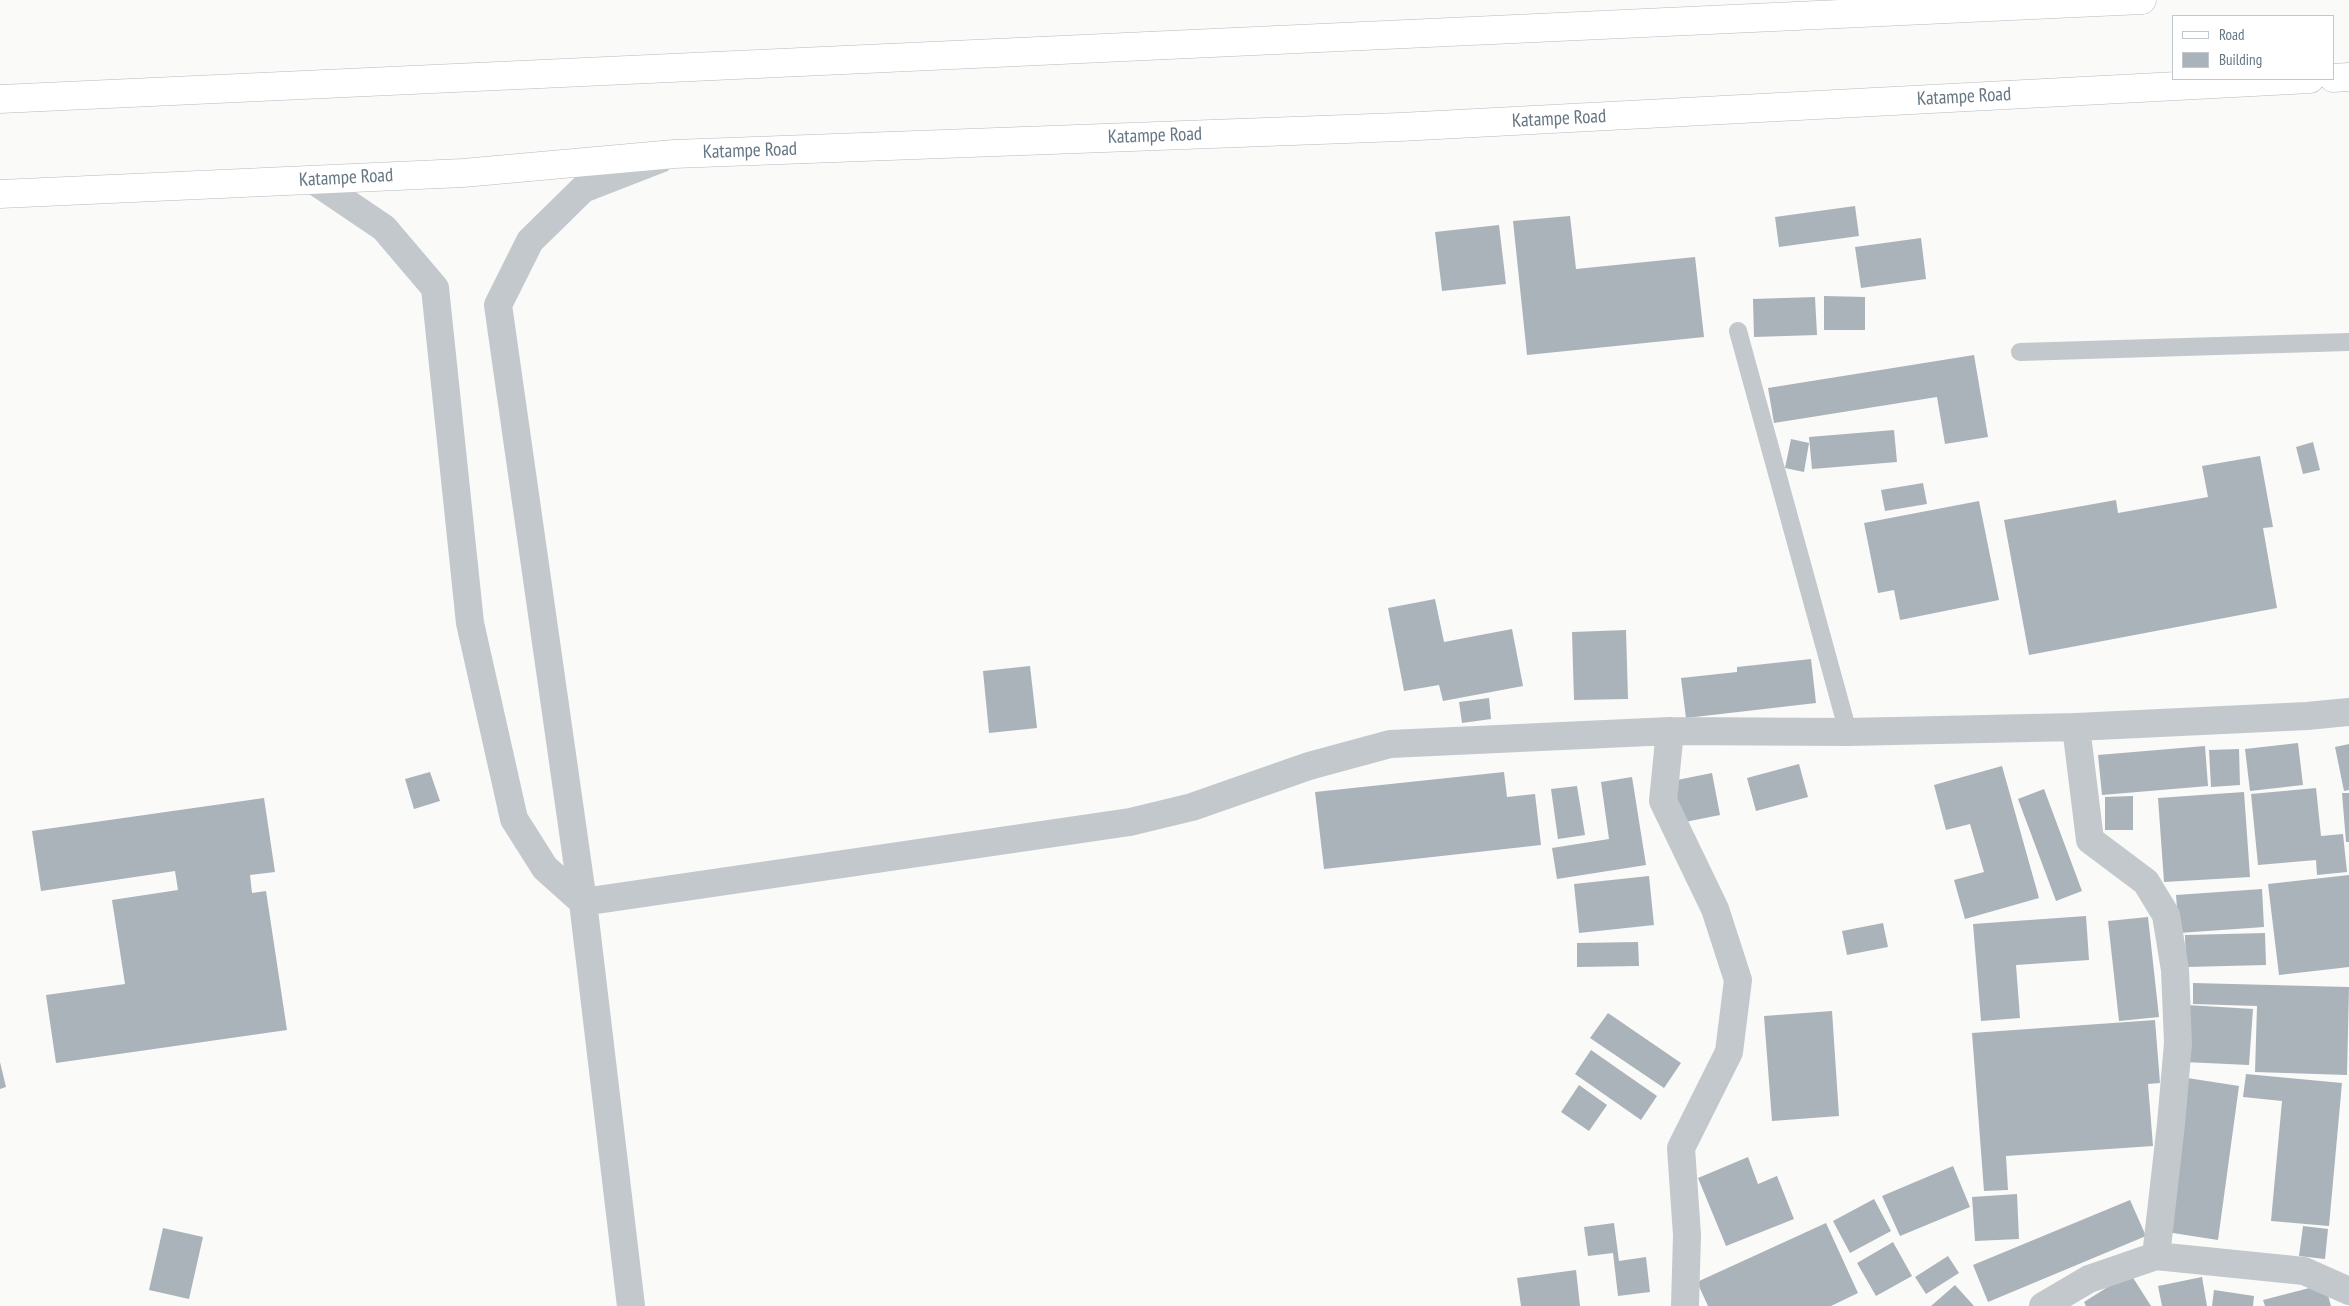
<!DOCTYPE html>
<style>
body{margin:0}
#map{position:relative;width:2349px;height:1306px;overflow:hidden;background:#fafaf8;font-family:"PT Sans Narrow",sans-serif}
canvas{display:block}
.legend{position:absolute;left:2172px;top:15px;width:162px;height:65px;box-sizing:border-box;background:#fff;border:1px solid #c1c8cd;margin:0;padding:6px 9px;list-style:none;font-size:15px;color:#657683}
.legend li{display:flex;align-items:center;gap:10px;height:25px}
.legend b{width:25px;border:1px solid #c1c8cd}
</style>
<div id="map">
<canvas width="2349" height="1306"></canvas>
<ul class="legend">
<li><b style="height:6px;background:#fff"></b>Road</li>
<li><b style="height:14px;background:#aab3b9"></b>Building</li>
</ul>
</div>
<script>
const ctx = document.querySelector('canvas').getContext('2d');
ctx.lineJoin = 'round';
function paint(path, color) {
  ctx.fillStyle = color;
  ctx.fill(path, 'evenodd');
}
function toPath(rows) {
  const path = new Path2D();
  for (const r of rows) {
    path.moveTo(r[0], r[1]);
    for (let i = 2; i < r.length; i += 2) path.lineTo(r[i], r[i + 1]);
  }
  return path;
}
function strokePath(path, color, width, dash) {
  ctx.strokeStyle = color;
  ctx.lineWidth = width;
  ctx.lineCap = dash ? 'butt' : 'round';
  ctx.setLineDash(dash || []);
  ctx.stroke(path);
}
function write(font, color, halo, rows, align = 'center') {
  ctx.font = font + ' "PT Sans Narrow",sans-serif';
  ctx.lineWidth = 5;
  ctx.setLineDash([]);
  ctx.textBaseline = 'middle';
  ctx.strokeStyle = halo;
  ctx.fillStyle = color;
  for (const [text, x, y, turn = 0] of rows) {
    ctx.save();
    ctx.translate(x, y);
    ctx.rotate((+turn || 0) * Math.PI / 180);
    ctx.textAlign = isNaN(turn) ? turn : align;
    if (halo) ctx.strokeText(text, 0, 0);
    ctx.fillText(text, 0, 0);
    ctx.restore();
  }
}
const building = toPath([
 [1855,206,1859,236,1779,247,1775,217],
 [1570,216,1576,269,1695,257,1704,337,1527,355,1513,221],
 [1499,225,1506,284,1442,291,1435,232],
 [1921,238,1926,279,1861,288,1855,247],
 [1824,296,1865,297,1865,330,1824,330],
 [1815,297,1817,335,1754,337,1753,299],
 [1974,355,1988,437,1945,444,1937,397,1774,423,1768,388],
 [1894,430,1897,462,1812,469,1809,437],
 [1791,439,1809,443,1804,472,1785,468],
 [2313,442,2320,470,2303,474,2296,447],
 [2260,456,2273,527,2263,528,2277,608,2029,655,2004,520,2116,500,2118,513,2208,497,2202,466],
 [1923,483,1927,504,1885,511,1881,490],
 [1979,501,1999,600,1900,620,1894,590,1878,593,1864,523],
 [1435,599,1444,642,1512,629,1523,686,1443,701,1439,685,1404,691,1388,608],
 [1626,630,1628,699,1574,700,1572,632],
 [1811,659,1816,703,1686,718,1681,678,1737,672,1737,667],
 [1030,666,1037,728,989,733,983,671],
 [1489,698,1491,719,1462,723,1459,702],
 [2298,743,2303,785,2250,791,2245,749],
 [2349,744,2349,790,2344,791,2335,747],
 [2205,746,2208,786,2102,795,2098,755],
 [2239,749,2240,785,2211,787,2209,750],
 [1799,764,1808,797,1756,811,1747,778],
 [2002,766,2039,898,1965,919,1954,880,1984,872,1970,824,1946,830,1934,785],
 [430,772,440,801,414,809,405,779],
 [1504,772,1507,797,1535,794,1541,845,1324,869,1315,792],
 [1712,773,1720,815,1680,823,1672,781],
 [1632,777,1646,865,1557,879,1552,848,1609,839,1601,782],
 [1577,786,1585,835,1558,839,1551,789],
 [2316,788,2321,836,2343,834,2347,872,2317,875,2316,860,2258,865,2251,794],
 [2044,789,2082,891,2056,901,2018,799],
 [2244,792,2250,877,2164,882,2158,798],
 [2342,793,2349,793,2349,842,2346,842],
 [2133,796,2133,830,2105,830,2105,797],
 [264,798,275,872,250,875,252,893,266,891,287,1030,56,1063,46,995,125,984,112,900,178,890,175,871,41,891,32,831],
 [2349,875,2349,967,2279,975,2268,884],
 [1649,876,1654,925,1579,933,1574,884],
 [2262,889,2264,927,2179,933,2176,895],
 [2086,916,2089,960,2016,965,2020,1018,1981,1021,1973,924],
 [2148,917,2159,1017,2119,1021,2108,921],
 [1883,923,1888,947,1847,955,1842,931],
 [2265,933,2266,965,2186,967,2185,935],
 [1638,942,1639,966,1577,967,1577,943],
 [2193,983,2349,987,2347,1075,2255,1072,2257,1006,2193,1004],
 [2187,1005,2253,1009,2249,1065,2184,1062],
 [1832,1011,1839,1116,1772,1121,1764,1016],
 [1608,1013,1681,1063,1664,1088,1590,1038],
 [2155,1020,2160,1083,2148,1084,2153,1146,2006,1156,2008,1190,1984,1191,1972,1033],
 [1591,1050,1657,1096,1641,1120,1575,1074],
 [0,1062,6,1087,0,1089],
 [2246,1074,2342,1083,2329,1226,2271,1221,2282,1101,2243,1097],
 [2181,1077,2239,1086,2218,1240,2160,1231],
 [1579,1085,1607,1105,1589,1131,1561,1112],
 [1748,1157,1758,1184,1777,1176,1794,1219,1726,1246,1698,1178],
 [1953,1166,1970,1207,1900,1236,1882,1196],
 [2017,1194,2019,1239,1975,1241,1972,1197],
 [1874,1199,1891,1231,1850,1253,1833,1221],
 [2130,1200,2146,1236,1988,1302,1973,1265],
 [1614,1223,1619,1261,1646,1257,1650,1292,1618,1296,1613,1253,1588,1256,1584,1227],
 [1826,1223,1858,1293,1831,1306,1708,1306,1697,1282],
 [2303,1226,2328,1229,2325,1259,2299,1256],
 [163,1228,203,1237,189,1299,149,1290],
 [1893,1242,1912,1276,1876,1296,1857,1263],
 [1948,1256,1959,1273,1926,1294,1915,1277],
 [1576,1270,1580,1306,1521,1306,1517,1278],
 [2130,1273,2151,1306,2086,1306,2084,1302],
 [2202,1277,2207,1306,2162,1306,2158,1286],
 [2325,1284,2331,1306,2265,1306,2263,1300],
 [1955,1285,1974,1306,1931,1306],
 [2214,1290,2254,1296,2253,1306,2212,1306]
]);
const service = toPath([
 [1738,331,1848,732],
 [2020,352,2349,342]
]);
const minor = toPath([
 [313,180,384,228,435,288,470,623,514,819,545,868,583,902,1130,822,1192,807,1309,766,1390,744,1670,731,1848,732,2076,727,2307,716,2349,712],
 [2076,727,2090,840,2146,882,2166,915,2175,970,2178,1043,2171,1124,2156,1256],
 [1670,731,1663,801,1715,909,1738,980,1729,1052,1681,1148,1687,1235,1685,1306],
 [631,1306,583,902,498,305,530,241,583,189,660,159],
 [2043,1306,2089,1279,2156,1256,2304,1271,2349,1291]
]);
const secondary = toPath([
 [2333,78,2349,77],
 [0,99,2142,0],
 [0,194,463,173,674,154,1400,127,2310,79]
]);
const streetNames = [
 ["Katampe Road",1964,97,-3],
 ["Katampe Road",1559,119,-3],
 ["Katampe Road",1155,136,-2],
 ["Katampe Road",750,151,-2],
 ["Katampe Road",346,178,-3]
];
paint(building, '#aab3b9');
strokePath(secondary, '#b3babf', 29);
strokePath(service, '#c3c8cc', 18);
strokePath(minor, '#c3c8cc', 28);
strokePath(secondary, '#fff', 28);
write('19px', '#657683', '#fff', streetNames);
</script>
